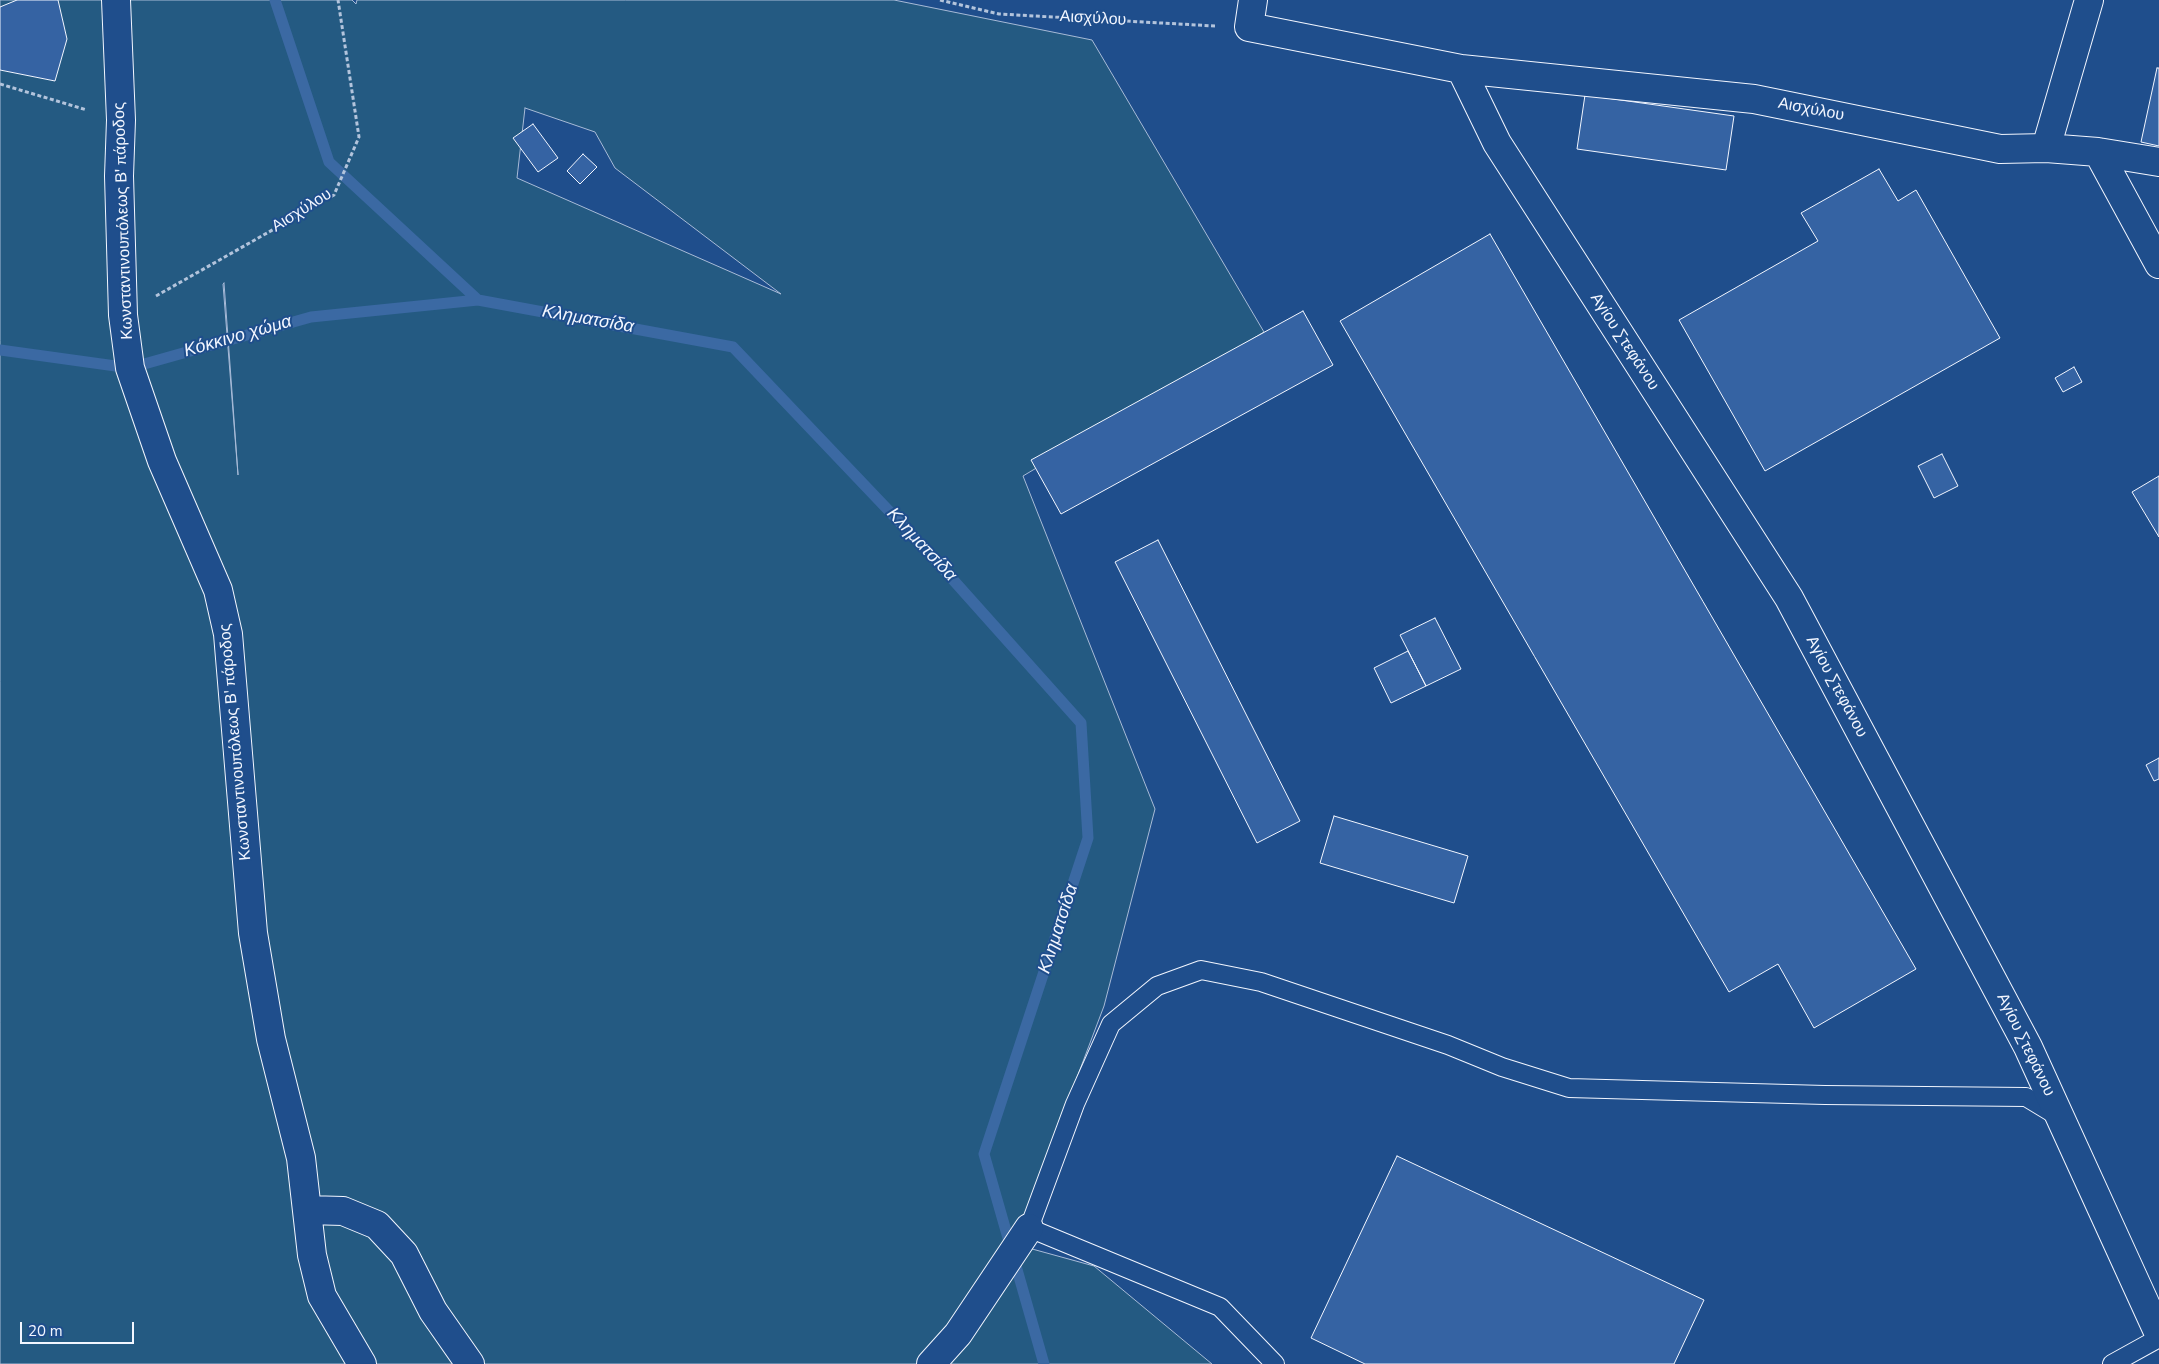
<!DOCTYPE html>
<meta charset="utf-8">
<style>
body{margin:0}
#map{position:relative;width:2159px;height:1364px;overflow:hidden;background:#1f4e8c;font-family:"Nunito Sans",sans-serif}
canvas{display:block}
.scale{position:absolute;left:20px;top:1322px;width:114px;height:22px;box-sizing:border-box;border:2px solid #f2f6ff;border-top:0;padding-left:6px;font-size:15px;line-height:18px;white-space:nowrap;color:#f2f6ff;-webkit-text-stroke:4px #1f4e8c;paint-order:stroke}
</style>
<div id="map">
<canvas width="2159" height="1364"></canvas>
<div class="scale">20 m</div>
</div>
<script>
const ctx = document.querySelector('canvas').getContext('2d');
ctx.lineJoin = 'round';
function paint(path, color) {
  ctx.fillStyle = color;
  ctx.fill(path, 'evenodd');
}
function toPath(rows) {
  const path = new Path2D();
  for (const r of rows) {
    path.moveTo(r[0], r[1]);
    for (let i = 2; i < r.length; i += 2) path.lineTo(r[i], r[i + 1]);
  }
  return path;
}
function strokePath(path, color, width, dash) {
  ctx.strokeStyle = color;
  ctx.lineWidth = width;
  ctx.lineCap = dash ? 'butt' : 'round';
  ctx.setLineDash(dash || []);
  ctx.stroke(path);
}
function write(font, color, halo, rows, align = 'center') {
  ctx.font = font + ' "Nunito Sans",sans-serif';
  ctx.lineWidth = 4;
  ctx.setLineDash([]);
  ctx.textBaseline = 'middle';
  ctx.strokeStyle = halo;
  ctx.fillStyle = color;
  for (const [text, x, y, turn = 0] of rows) {
    ctx.save();
    ctx.translate(x, y);
    ctx.rotate((+turn || 0) * Math.PI / 180);
    ctx.textAlign = isNaN(turn) ? turn : align;
    if (halo) ctx.strokeText(text, 0, 0);
    ctx.fillText(text, 0, 0);
    ctx.restore();
  }
}
const green = toPath([
 [0,0,352,0,356,4,357,0,894,0,1092,40,1264,332,1023,476,1155,809,1104,1006,1014,1244,1094,1266,1212,1364,0,1364,0,0],
 [525,108,595,132,615,168,781,294,517,178,525,108],
 [224,283,238,474,238,475,223,284,224,283]
]);
const stream = toPath([
 [275,0,329,162,478,300,733,347,930,554,1081,723,1088,838,984,1154,1044,1364],
 [0,350,130,368,311,317,478,300]
]);
const building = toPath([
 [17,0,58,0,67,39,55,81,0,70,0,7,17,0],
 [2157,68,2159,68,2159,146,2141,142,2157,68],
 [1585,95,1734,116,1726,170,1577,149,1585,95],
 [533,124,558,158,538,172,513,138,533,124],
 [583,154,597,167,580,184,567,171,583,154],
 [1879,169,1898,201,1916,190,2000,338,1765,471,1679,320,1818,241,1801,213,1879,169],
 [1490,234,1916,969,1814,1028,1778,964,1729,992,1340,321,1490,234],
 [1303,311,1333,365,1061,514,1031,460,1303,311],
 [2074,367,2082,382,2063,392,2055,378,2074,367],
 [1942,454,1958,486,1934,498,1918,466,1942,454],
 [2159,476,2159,537,2132,492,2159,476],
 [1158,540,1300,821,1257,843,1115,562,1158,540],
 [1435,618,1461,669,1426,686,1400,635,1435,618],
 [1408,651,1426,686,1391,703,1374,668,1408,651],
 [2159,758,2159,779,2154,781,2146,765,2159,758],
 [1334,816,1468,856,1454,903,1320,863,1334,816],
 [1397,1156,1704,1300,1674,1364,1365,1364,1311,1338,1397,1156]
]);
const path = toPath([
 [940,0,999,14,1215,26],
 [0,84,87,110],
 [156,296,334,195,359,137,338,0]
]);
const lane = toPath([
 [1275,1364,1220,1307,1029,1228,1075,1104,1111,1024,1157,986,1201,970,1261,982,1448,1045,1502,1067,1569,1088,1825,1095,2026,1097,2059,1117],
 [2112,1364,2159,1338]
]);
const street = toPath([
 [116,0,121,120,119,176,123,315,130,368,162,461,218,590,228,634,253,933,271,1039,301,1158,312,1255,322,1296,362,1364],
 [1253,0,1249,27,1461,69,1754,99,2000,149,2046,148,2098,152,2159,162],
 [1461,69,1497,143,1789,598,2028,1047,2159,1334],
 [2046,148,2089,0],
 [2098,152,2159,264],
 [307,1210,343,1211,377,1225,404,1254,433,1311,470,1364],
 [931,1364,958,1334,1029,1228]
]);
const streetNames = [
 ["Αισχύλου",1093,19,3],
 ["Αισχύλου",1811,110,11],
 ["Αισχύλου",302,211,-32],
 ["Κωνσταντινουπόλεως Β' πάροδος",124,221,-92],
 ["Αγίου Στεφάνου",1624,342,57],
 ["Αγίου Στεφάνου",1836,687,62],
 ["Κωνσταντινουπόλεως Β' πάροδος",236,742,-95],
 ["Αγίου Στεφάνου",2025,1045,64]
];
const waterNames = [
 ["Κληματσίδα",588,320,10],
 ["Κόκκινο χώμα",238,337,-16],
 ["Κληματσίδα",921,545,47],
 ["Κληματσίδα",1059,929,-72]
];
paint(green, '#245a82');
strokePath(green, '#a8bbd7', 1);
strokePath(stream, '#3b69a3', 11);
paint(building, '#3563a3');
strokePath(building, '#f2f6ff', 1);
strokePath(lane, '#f2f6ff', 20);
strokePath(street, '#f2f6ff', 30);
strokePath(path, '#b3c4dc', 3, [4, 2.5]);
strokePath(lane, '#1f4e8c', 18);
strokePath(street, '#1f4e8c', 28);
write('16px', '#f2f6ff', '#1f4e8c', streetNames);
write('italic 18px', '#f2f6ff', '#1f4e8c', waterNames);
</script>
